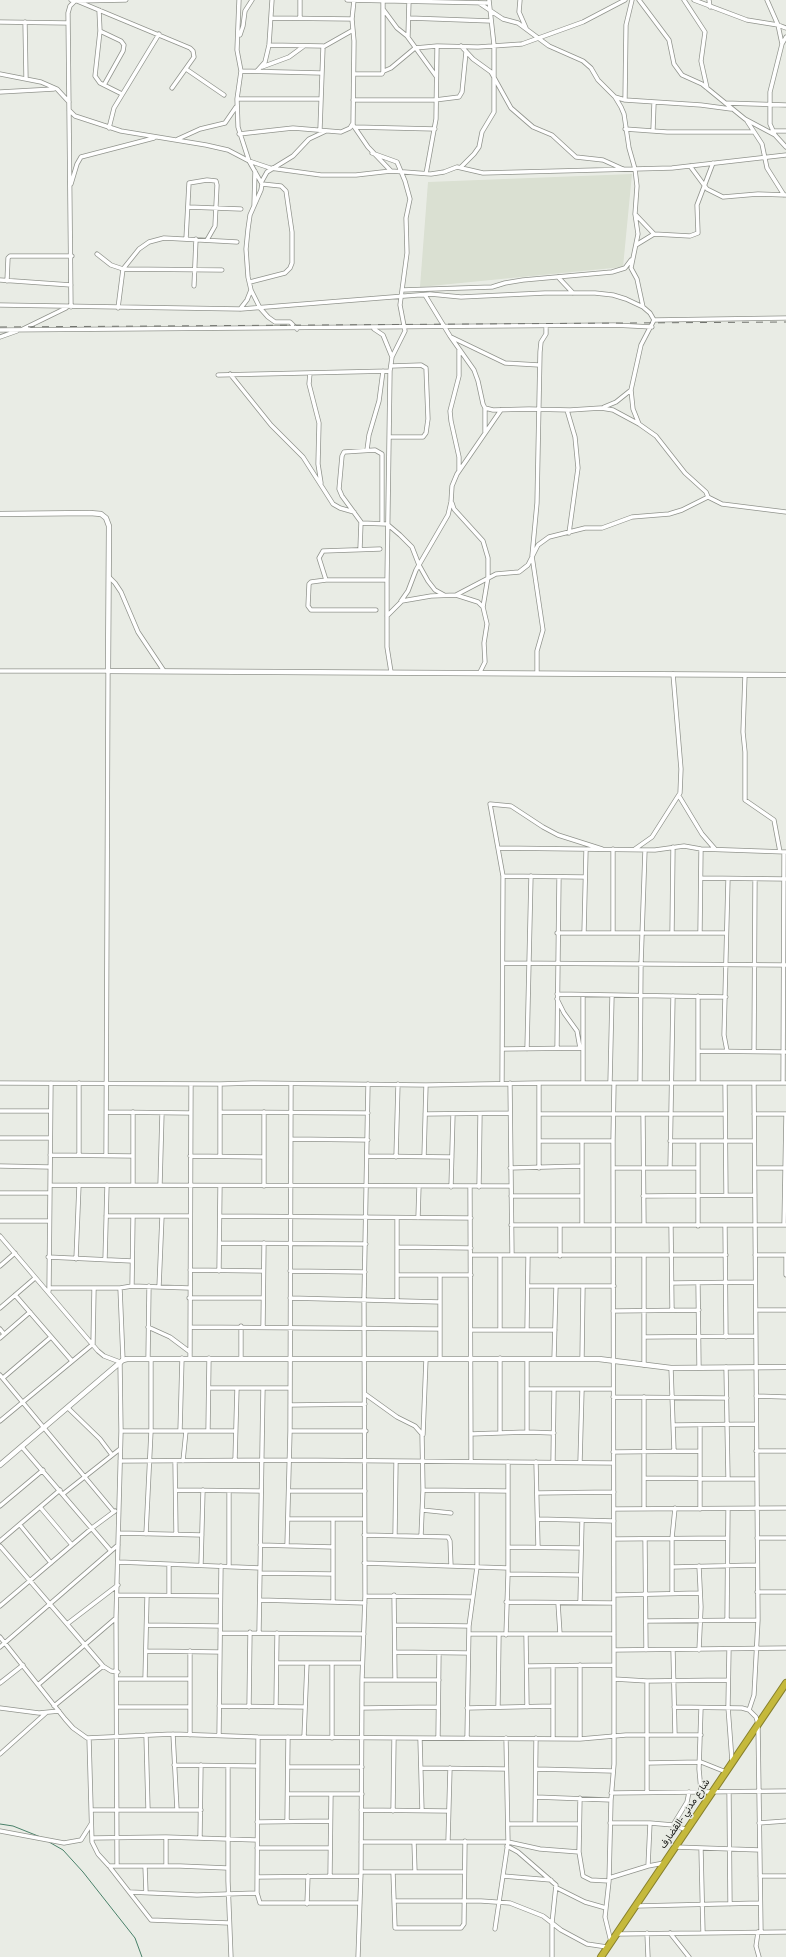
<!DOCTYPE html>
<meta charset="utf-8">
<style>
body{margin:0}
canvas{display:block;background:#e9ece5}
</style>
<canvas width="786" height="1957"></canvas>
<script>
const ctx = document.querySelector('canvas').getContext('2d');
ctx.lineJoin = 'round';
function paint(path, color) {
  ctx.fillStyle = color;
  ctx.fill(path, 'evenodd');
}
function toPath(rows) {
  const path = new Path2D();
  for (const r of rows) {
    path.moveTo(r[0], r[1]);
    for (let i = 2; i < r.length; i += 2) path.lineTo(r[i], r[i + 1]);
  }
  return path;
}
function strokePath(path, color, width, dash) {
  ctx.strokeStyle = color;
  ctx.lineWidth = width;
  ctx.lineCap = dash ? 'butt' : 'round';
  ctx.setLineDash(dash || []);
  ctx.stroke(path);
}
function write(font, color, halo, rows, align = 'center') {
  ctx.font = font + ' "Times New Roman",Vazirmatn,serif';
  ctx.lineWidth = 3;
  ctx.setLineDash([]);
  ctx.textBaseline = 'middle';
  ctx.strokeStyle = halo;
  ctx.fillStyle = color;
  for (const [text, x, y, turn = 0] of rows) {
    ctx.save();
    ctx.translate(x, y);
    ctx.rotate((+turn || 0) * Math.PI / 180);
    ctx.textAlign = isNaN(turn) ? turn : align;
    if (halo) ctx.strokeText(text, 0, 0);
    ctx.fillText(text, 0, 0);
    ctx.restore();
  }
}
const built = toPath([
 [632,174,623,267,420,287,428,182]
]);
const stream = toPath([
 [0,1824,13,1826,43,1838],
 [49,1842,63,1850,83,1872,135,1938,142,1957]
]);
const street = toPath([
 [71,0,75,1,126,0],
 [239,0,237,50,241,71,237,99,238,127,249,161,262,184,261,190,250,215,248,229,246,249,248,277,251,290,260,308,268,317,275,322,290,322,297,329],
 [300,0,300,18],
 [347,0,489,3],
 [354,0,352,19,354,41,353,125,368,147,391,171],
 [520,0,519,12,526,28],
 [639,0,669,40,674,64,682,75,702,84,745,119,775,135],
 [684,0,705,32,701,61,707,88],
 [694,0,747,20,778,25,786,28],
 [709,0,710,7],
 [767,0,778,25,782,44,770,92,770,124,775,135,786,147],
 [77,1,190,48,193,51,194,57,172,88],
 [479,3,503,19,518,23,549,46,583,61,591,68,598,80,615,97,621,107,624,114,629,148,635,169,637,186,635,214,638,234,631,268,637,279,643,307],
 [383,9,397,28,407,36,436,76],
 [99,10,100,31,95,76,100,83,122,94],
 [271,18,352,19],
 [409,18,491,21],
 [0,22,68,23],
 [25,22,26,78],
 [100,31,121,41,124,45,123,51,104,85],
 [240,35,243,26,245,11,252,0],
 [408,37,409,0],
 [782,44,786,37],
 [269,45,323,46],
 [461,46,473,59,491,72,511,108,526,121,533,127,552,135,576,157,603,160,623,169],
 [262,67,289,57,304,46],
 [186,69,224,95],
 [241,71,321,73],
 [257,71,265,62,269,45,272,0],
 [384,71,391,68,415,48,437,46,478,47,522,44,583,22,625,0],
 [0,74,41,82,57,89,69,102],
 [354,74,382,74,383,72,383,1],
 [0,92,54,89],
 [615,97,625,100,701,105,731,109],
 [237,99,321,99],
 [353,100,435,100,459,97,462,92,466,52],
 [625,100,626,25,632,0],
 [725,103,786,105],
 [69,110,75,116,121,131,206,145,228,150,249,161,270,168,321,175,356,175,391,171,431,174,444,172,457,167,483,173,672,168,786,155],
 [747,121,762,144,767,168,784,195],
 [354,127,435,129],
 [109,128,114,108,159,34],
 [320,129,323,47,353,30],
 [625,129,667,132,754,132],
 [653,130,654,103],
 [772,131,786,131],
 [239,134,293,128,341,132,350,128,353,123],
 [178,139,200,129,225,123,236,107],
 [372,153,397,162,405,181,410,199,406,218,407,253,400,305,405,331,392,357,390,371,387,580,387,647,391,672],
 [690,166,707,189,723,197,758,194,786,195],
 [461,167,474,154,479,147,482,132,494,112,494,45,489,0],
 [426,174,436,119,437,46],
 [262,181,267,172,293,156,309,139,326,131],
 [71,184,77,164,81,157,154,138],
 [254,206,255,171],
 [188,207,241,209],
 [635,214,654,234],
 [186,239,189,183,207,180,216,181,217,185,215,226,207,240],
 [636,245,654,234,690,236,698,233,697,205,713,163],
 [97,254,111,265,123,269,222,270],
 [558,277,573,293],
 [0,280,71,285],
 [7,281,8,258,10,256,72,256],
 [250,282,285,273,290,268,292,263,292,232,286,191,281,186,262,184],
 [194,286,196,239],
 [402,290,492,287,505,283,523,280,612,272,625,268,631,260],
 [425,295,450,336,474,370,478,381,483,404,485,408,485,432],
 [0,305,241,309,430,294,461,297,545,293,595,293,613,295,626,299,643,307,650,313,654,320,786,318],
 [71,307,68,13,70,6,75,1],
 [118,308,123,269,139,249,149,242,164,238,237,242],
 [240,309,247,300,251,290],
 [23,329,66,308],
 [374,329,383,335,392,357],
 [0,330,614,325,652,327],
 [0,337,17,331],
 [451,337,505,363,539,365],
 [459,350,459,376,450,411,451,421,459,457,459,470],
 [310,373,309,384,319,423,318,464,321,483],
 [230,374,271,425,303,457,333,504,340,508,354,512],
 [218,375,390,371],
 [604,407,616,402,631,390],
 [485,408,493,410,529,409,570,410,601,408,613,410,639,424,656,436,685,473,706,492,708,497,722,504,786,512],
 [567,410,575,437,578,468,569,533],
 [639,424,633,409,631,390,641,345,654,320],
 [389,437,423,437,426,433,428,419,426,368,421,365,391,366],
 [367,450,369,435,379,401,383,371],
 [452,503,454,509,483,541,488,558,488,577,483,607,487,624,484,643,485,662,480,672],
 [361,523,387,524,400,535,412,547,419,565,428,581,435,590,444,595],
 [360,549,361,522,342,496,339,489,342,456,344,452,375,450,382,454,382,524],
 [109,577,115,583,121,592,138,632,164,671],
 [326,580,319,558,323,551,380,549],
 [456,595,478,602,483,607],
 [401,601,408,591,416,570,448,515,451,502,452,486,457,474,501,410],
 [376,610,311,610,308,606,309,584,311,582,326,580,387,580],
 [387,616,402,601,431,596,456,595,496,574,519,572,528,565,538,545,549,537,585,528,602,528,632,517,669,514,682,510,708,497],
 [0,671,108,671,106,1155],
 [537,673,537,651,543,630,532,556,537,503,540,352,541,342,546,334,546,326],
 [745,675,743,732,745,752,745,800,774,820,780,852],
 [679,796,702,834,715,849],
 [499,848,655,850,684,846,701,849,786,852],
 [635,849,652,837,680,793,681,769,673,674],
 [503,876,585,877],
 [701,878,786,879],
 [700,932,701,849],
 [557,933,725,933],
 [584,933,586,850],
 [613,933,613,849],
 [672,933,673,847],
 [503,963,786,965],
 [557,994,726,997],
 [583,995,583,1083],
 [698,996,698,1083],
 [557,999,564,1013,577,1031,580,1048],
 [557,1048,559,877],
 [503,1049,583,1048],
 [527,1049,531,876],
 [698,1051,786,1052],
 [727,1051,724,1035,728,879],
 [754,1051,755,879],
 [0,1083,220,1084,253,1083,426,1085,539,1083,786,1083],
 [502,1083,503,876,490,804,511,806,543,827,558,835,602,849],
 [510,1083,512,1255],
 [539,1083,539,1168],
 [610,1083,612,996],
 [640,1083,641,964,645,850],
 [725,1083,726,1195],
 [783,1083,784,852],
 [0,1111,50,1111],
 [107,1112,190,1113],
 [220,1112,368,1113],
 [425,1114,510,1113],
 [539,1114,725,1114],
 [643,1114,644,1225],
 [754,1114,786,1114],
 [0,1138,50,1138],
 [291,1139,368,1140],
 [539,1141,613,1141],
 [670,1141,754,1141],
 [698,1141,698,1226],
 [50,1155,133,1156],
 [79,1155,79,1083],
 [190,1156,264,1157],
 [220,1156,220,1084],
 [368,1156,452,1157],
 [396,1157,398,1084],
 [424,1157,426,1085],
 [0,1166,50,1167],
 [510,1168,582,1166],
 [613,1168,698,1168],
 [670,1168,673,996],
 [755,1168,786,1168],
 [50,1185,511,1186],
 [133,1185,133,1112],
 [160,1185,162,1113],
 [264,1186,264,1112],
 [451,1187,453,1114],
 [470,1187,471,1461],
 [479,1187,480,1114],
 [0,1193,50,1193],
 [511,1196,582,1196],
 [643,1196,755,1195],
 [106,1216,190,1216],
 [133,1216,132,1286,189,1288],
 [220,1216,471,1218],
 [418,1218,419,1186],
 [0,1221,49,1221],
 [511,1225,786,1225],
 [582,1225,582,1141],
 [725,1225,726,1337],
 [784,1225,786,1114],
 [671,1226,672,1310],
 [0,1236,98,1351,104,1356,120,1362,121,1431,116,1618,117,1866],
 [220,1243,366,1244],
 [397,1247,471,1248],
 [471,1255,726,1255],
 [755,1255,786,1255],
 [786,1255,786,1275],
 [560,1256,560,1225],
 [644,1256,644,1365],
 [48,1257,132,1261],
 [76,1259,79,1185],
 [105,1260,107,1185],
 [0,1266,15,1253],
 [190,1270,263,1271],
 [219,1271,220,1186],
 [290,1271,365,1272],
 [397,1275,471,1275],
 [672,1283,755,1282],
 [698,1283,699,1367],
 [528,1286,614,1286],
 [159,1287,162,1216],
 [49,1288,120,1288,123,1360],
 [120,1288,132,1286],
 [49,1291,51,1083],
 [15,1295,72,1361],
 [189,1298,263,1298],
 [290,1298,440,1302],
 [397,1301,397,1218],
 [0,1308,35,1278],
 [756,1310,786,1310],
 [613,1311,699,1310],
 [148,1327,170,1337,190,1352],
 [190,1327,440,1329],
 [263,1327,264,1243],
 [0,1329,4,1334],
 [500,1329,500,1255],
 [527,1329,528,1256],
 [471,1330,555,1330],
 [644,1337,756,1336],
 [0,1338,30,1312],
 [190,1358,191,1084],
 [241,1358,241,1326],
 [500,1358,500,1433],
 [148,1359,149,1286],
 [440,1359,440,1275],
 [527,1359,527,1432],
 [554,1359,556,1286],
 [582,1359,583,1286],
 [726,1367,728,1478],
 [671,1368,674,1451],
 [0,1375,114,1512],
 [3,1378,51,1337],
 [209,1388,290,1388],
 [527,1389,613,1389],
 [365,1394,397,1417,415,1426,422,1434,423,1490,421,1536],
 [756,1396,786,1397],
 [613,1397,727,1398],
 [644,1397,644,1508],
 [290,1405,365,1404],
 [68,1408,100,1439,112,1455],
 [0,1421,93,1344,94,1289],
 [673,1425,756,1424],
 [121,1431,235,1431],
 [180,1431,182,1358],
 [208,1431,209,1358],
 [290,1431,366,1431],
 [471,1434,527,1432,554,1433],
 [423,1435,426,1359],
 [22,1447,111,1551],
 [756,1451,786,1451],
 [613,1452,700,1451],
 [235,1460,237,1388],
 [120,1461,290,1460,613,1463],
 [175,1461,176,1534],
 [183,1461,186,1431],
 [536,1462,538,1547],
 [553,1462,554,1389],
 [580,1462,582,1390],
 [645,1478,757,1479],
 [176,1490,261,1491],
 [423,1490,507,1491],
 [229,1491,229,1566],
 [289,1491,365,1491],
 [537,1493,614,1492],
 [63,1494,120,1449],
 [0,1506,43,1470],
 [40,1507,72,1545],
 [614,1509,786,1508],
 [700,1509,700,1425],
 [422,1510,451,1513],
 [289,1519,364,1519],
 [333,1519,333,1602],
 [538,1519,614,1521],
 [20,1525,51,1563],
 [119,1533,202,1535],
 [146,1534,151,1431,151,1359],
 [364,1535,448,1537,450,1541,451,1566],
 [395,1535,396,1462],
 [757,1538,786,1538],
 [614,1539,727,1538],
 [645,1539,646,1650],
 [0,1541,60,1490],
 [260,1545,333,1547],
 [287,1545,290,1431,291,1084],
 [0,1546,103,1666,111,1671,118,1672],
 [508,1547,581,1548],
 [119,1562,260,1568],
 [364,1563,508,1568],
 [169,1565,169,1595],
 [201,1565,203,1490],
 [699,1566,701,1607,699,1650],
 [673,1567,757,1565],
 [260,1573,333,1574],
 [508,1574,580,1575],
 [757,1592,786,1592],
 [672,1593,672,1538,675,1508],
 [118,1595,220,1596],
 [394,1595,395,1680],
 [614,1595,700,1593],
 [365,1596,473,1597],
 [260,1600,365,1603],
 [506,1602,614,1603],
 [580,1602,582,1521],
 [558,1603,560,1634],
 [0,1606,92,1528,115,1511],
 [727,1620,728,1509],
 [647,1621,758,1620],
 [67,1624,118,1585],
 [148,1625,219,1626],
 [395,1625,469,1626],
 [259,1632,263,1388],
 [220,1633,364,1634],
 [469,1634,614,1634],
 [506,1635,508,1574,508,1462],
 [526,1635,527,1707],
 [0,1637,65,1719,73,1728,87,1738,173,1734,258,1737,580,1739,626,1735,701,1735],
 [0,1647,118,1545],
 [729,1649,728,1707,732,1761],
 [614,1650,786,1648],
 [673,1650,675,1735],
 [147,1651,220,1652],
 [395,1652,468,1653],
 [277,1663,362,1663],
 [580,1665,580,1739],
 [527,1666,614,1665],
 [118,1679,190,1679],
 [145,1679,147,1596],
 [614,1679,647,1681,728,1680],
 [362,1680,439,1680],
 [647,1681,647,1792],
 [0,1683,23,1665],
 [39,1684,116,1618],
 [54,1706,103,1666],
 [219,1706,305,1707],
 [118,1707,190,1707],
 [249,1707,250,1632],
 [276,1707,277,1633],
 [498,1707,499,1635],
 [674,1707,742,1708,749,1710,756,1717,758,1724,761,1932],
 [0,1708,39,1713,59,1711],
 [362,1708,438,1707],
 [467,1708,553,1706],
 [749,1710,754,1695,758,1620,754,1083],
 [173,1734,177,1810],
 [146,1735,148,1809],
 [190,1735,190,1651],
 [219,1736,221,1566],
 [258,1737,257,1893,260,1903,360,1903],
 [304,1737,307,1663],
 [89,1738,92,1842,98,1854,109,1866,151,1920,229,1923],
 [332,1738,332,1663],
 [438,1738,439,1653],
 [467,1738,469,1626,477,1567,477,1491],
 [553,1738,553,1666],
 [420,1739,422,1811],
 [0,1754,46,1713],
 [647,1763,701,1762,726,1772],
 [174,1765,257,1766],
 [228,1766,228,1881,231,1957],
 [288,1767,362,1767],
 [421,1768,506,1769],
 [536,1769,613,1771],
 [701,1791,699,1769,701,1708],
 [729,1792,730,1904],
 [611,1793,786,1791],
 [288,1794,362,1794],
 [536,1797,611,1800,614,1764,614,1679,613,1141,614,1083],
 [580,1798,579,1852,583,1876,591,1880,609,1881],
 [611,1800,609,1881,605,1917,611,1942],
 [92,1810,201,1810],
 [361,1810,448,1811],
 [393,1811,394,1738],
 [287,1821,288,1737],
 [257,1822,330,1821],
 [535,1823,536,1738],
 [610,1823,650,1823,673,1825,687,1830],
 [759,1823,786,1821],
 [508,1824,579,1824],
 [673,1825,687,1802,689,1792],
 [0,1831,64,1843,81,1840,91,1824],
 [92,1838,166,1837,257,1840],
 [200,1838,201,1765],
 [448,1841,450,1768],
 [361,1842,508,1842,540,1849,579,1852],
 [414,1842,415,1872],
 [507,1846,518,1852,556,1885,552,1923,552,1957],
 [675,1847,760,1850],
 [257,1848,330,1848],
 [701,1849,703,1933],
 [109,1866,180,1866,227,1868],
 [145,1866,146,1893],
 [166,1866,166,1837],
 [648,1866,650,1823],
 [361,1872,464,1872],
 [393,1872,395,1928,461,1928,464,1924,465,1841],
 [330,1876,331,1794],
 [503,1876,551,1880],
 [760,1876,786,1876],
 [257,1877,361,1876],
 [609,1878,648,1866,664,1863],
 [557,1888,585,1902,606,1908],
 [130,1892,197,1895,257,1893],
 [394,1901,481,1901,510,1903,543,1916,561,1930,587,1944,607,1947],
 [307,1904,308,1876],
 [636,1906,760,1903],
 [495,1929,508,1842,506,1738],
 [758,1932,756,1946,759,1957],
 [647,1933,648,1957],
 [670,1933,689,1957],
 [617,1934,786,1932],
 [358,1957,361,1872,362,1680,365,1596,364,1299,368,1084]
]);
const secondary = toPath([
 [0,514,90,513,101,514,106,518,109,526,108,671,786,675],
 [0,1465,123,1360,127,1359,599,1359,671,1368,786,1367]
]);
const highway = toPath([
 [601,1957,786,1683]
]);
const rail = toPath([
 [0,327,786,322]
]);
const streetNames = [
 ["شارع مدني -القضارف",685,1814,-56]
];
paint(built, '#dae0d2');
strokePath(stream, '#498069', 1);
strokePath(street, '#91948d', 5);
strokePath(secondary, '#91948d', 6);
strokePath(highway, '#88812e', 8);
strokePath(street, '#fff', 3.5);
strokePath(secondary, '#fff', 4.5);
strokePath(highway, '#c5b93c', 6);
strokePath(rail, '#70726d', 1, [7, 7]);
write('10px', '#171815', '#e9ece5', streetNames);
</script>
